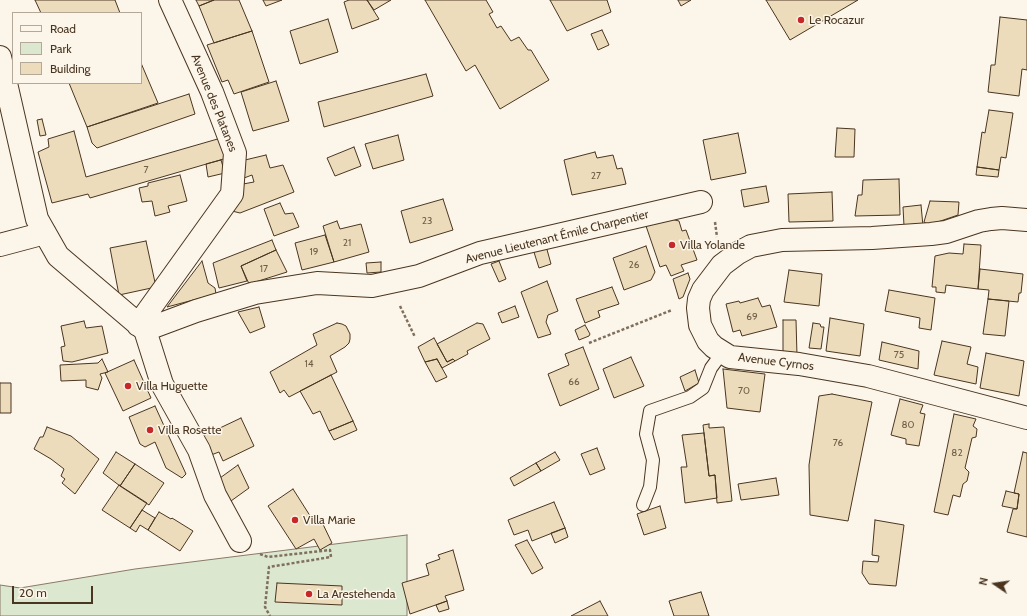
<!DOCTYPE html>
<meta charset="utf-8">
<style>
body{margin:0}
#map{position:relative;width:1027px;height:616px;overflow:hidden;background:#fbf6e9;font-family:Cabin,sans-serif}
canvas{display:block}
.legend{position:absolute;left:12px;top:12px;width:130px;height:72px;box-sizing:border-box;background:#fbf6e9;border:1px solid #b4a999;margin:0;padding:5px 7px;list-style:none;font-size:12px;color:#4a3520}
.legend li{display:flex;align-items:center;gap:8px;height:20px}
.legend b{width:20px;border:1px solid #b4a999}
.north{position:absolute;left:975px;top:564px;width:40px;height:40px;-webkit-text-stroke:3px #fbf6e9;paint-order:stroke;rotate:283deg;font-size:11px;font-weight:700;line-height:16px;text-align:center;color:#4a3520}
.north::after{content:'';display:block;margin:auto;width:14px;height:18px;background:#4a3520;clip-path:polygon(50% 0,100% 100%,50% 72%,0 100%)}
.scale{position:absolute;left:12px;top:586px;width:81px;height:18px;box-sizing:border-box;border:2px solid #4a3520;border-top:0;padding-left:5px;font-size:12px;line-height:14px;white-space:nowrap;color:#4a3520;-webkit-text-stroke:3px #fbf6e9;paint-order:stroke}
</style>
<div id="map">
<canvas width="1027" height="616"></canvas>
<ul class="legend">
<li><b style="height:5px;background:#fbf6e9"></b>Road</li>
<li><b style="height:11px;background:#dce7d0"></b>Park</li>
<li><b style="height:11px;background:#ecdcbc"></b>Building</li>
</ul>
<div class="north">N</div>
<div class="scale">20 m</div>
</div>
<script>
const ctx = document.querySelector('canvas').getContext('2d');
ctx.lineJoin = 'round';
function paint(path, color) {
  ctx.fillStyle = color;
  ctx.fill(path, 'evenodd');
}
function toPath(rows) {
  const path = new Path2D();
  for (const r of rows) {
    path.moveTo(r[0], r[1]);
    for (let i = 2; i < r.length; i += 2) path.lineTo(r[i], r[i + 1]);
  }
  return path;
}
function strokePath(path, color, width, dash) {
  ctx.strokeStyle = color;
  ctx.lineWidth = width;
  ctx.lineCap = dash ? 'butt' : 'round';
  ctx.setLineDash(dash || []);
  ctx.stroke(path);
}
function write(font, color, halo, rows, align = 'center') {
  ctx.font = font + ' Cabin,sans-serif';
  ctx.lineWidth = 3;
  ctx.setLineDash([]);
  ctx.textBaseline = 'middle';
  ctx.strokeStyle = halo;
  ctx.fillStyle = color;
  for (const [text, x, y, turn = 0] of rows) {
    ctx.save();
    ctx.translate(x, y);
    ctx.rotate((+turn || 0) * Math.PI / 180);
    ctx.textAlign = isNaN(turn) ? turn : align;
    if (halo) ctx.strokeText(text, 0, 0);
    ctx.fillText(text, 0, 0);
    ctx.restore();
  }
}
const green = toPath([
 [407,535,407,616,0,616,0,585,20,588,135,569,407,535]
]);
const building = toPath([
 [35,0,115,0,120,13,41,13,35,0],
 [196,0,214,0,199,6,196,0],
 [214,0,239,0,252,31,214,43,199,6,214,0],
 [263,0,282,0,266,6,263,0],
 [349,0,367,0,379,19,352,29,344,2,349,0],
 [367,0,391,0,374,10,367,0],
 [425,0,486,0,493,12,489,14,497,28,501,26,511,41,519,37,528,50,531,50,549,80,500,109,475,65,466,71,425,0],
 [550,0,607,0,611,12,567,31,550,0],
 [678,0,691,0,681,6,678,0],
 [766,0,858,0,790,40,766,0],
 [1000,17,1027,20,1027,70,1022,69,1019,96,988,92,991,65,995,65,1000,17],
 [328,19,338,52,300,64,290,31,328,19],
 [602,30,609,45,598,50,591,34,602,30],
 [252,31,269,82,234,94,228,80,222,82,207,45,252,31],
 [141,63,158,103,87,127,69,83,141,83,141,63],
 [426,74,433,96,324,127,318,102,426,74],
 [276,81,289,121,253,131,241,92,276,81],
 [189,94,195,114,97,148,92,143,87,127,189,94],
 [989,110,1013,113,1006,158,1001,157,999,170,977,167,982,132,985,133,989,110],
 [42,119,46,135,40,136,37,120,42,119],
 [837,128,855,129,854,157,835,157,837,128],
 [74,131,86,177,221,138,227,158,90,198,88,194,52,203,38,152,49,147,48,139,74,131],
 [738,133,746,173,711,180,703,140,738,133],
 [398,135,404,160,373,169,365,144,398,135],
 [354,147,361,166,335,176,327,158,354,147],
 [595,152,597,158,613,155,617,169,622,168,626,184,572,195,564,160,595,152],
 [266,155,270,168,283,165,294,192,240,213,232,211,243,184,254,182,252,175,244,178,245,160,266,155],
 [221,160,225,173,208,177,206,164,221,160],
 [977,167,999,170,998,177,976,175,977,167],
 [180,175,187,201,168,206,170,212,155,216,152,201,142,202,139,188,148,186,148,183,180,175],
 [899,179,900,215,855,216,858,195,862,195,863,180,899,179],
 [766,186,769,202,744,207,741,190,766,186],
 [832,192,833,221,789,222,788,194,832,192],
 [443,199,453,230,410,243,401,211,443,199],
 [930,201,959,202,958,215,929,225,924,222,930,201],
 [280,203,285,214,293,213,299,227,274,236,264,209,280,203],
 [921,205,923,226,904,226,903,207,921,205],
 [667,218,679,221,682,231,686,230,697,260,681,265,684,271,671,276,666,265,660,267,645,223,667,218],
 [337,221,340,229,361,224,369,252,334,262,323,226,337,221],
 [325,235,334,262,302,270,295,243,325,235],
 [272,240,276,250,241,266,247,281,219,288,213,263,272,240],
 [146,241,156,287,119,295,110,248,146,241],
 [964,244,981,245,978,289,946,285,945,293,936,292,936,287,932,287,935,256,949,253,963,254,964,244],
 [546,246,551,264,539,268,533,249,546,246],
 [646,246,655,272,651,280,624,290,613,258,646,246],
 [276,250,287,272,249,284,241,266,276,250],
 [202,261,208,283,215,288,216,294,167,307,202,261],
 [499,261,506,279,499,282,491,264,499,261],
 [381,262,381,272,367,273,366,263,381,262],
 [980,269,1023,274,1021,293,1019,293,1018,302,988,299,989,290,978,289,980,269],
 [789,270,822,274,819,306,784,302,789,270],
 [688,273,690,279,683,297,679,299,673,279,688,273],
 [547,281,558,311,548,315,546,322,551,334,538,338,521,292,547,281],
 [612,287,619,304,598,311,600,317,585,323,576,299,612,287],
 [889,290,935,298,931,330,919,328,920,318,885,311,889,290],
 [758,298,762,307,770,305,777,327,742,336,740,330,733,332,726,304,739,301,740,303,758,298],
 [988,299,1009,301,1005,336,983,334,988,299],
 [515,306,519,317,502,323,498,313,515,306],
 [259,307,265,327,250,333,238,312,259,307],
 [830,318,864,324,860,356,826,351,830,318],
 [783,320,796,320,797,356,783,355,783,320],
 [84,321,86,328,102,326,108,353,72,362,63,361,61,347,65,346,61,326,84,321],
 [337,323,342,324,346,326,350,334,350,339,349,343,345,347,330,356,337,372,289,397,284,390,280,393,270,372,317,345,313,334,337,323],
 [477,323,483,324,490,339,467,351,468,354,455,361,453,359,447,362,437,344,477,323],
 [813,323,820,324,821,327,824,327,821,349,809,348,813,323],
 [585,325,590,334,589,336,579,340,575,330,585,325],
 [434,338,447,362,453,359,455,361,442,368,437,359,425,362,418,347,434,338],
 [942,341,971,347,967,364,978,367,976,384,934,375,942,341],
 [882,342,919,351,918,369,879,360,882,342],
 [583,347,599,389,560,406,548,374,569,365,565,354,583,347],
 [986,353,1024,361,1019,396,980,388,986,353],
 [631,357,644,386,614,398,603,369,631,357],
 [102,359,108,372,100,374,102,378,98,390,86,387,86,380,61,381,60,365,98,363,102,359],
 [437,359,447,377,436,382,425,362,437,359],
 [134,360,151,398,123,411,105,373,134,360],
 [723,369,765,374,760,412,727,408,723,369],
 [695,370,699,383,685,391,680,377,695,370],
 [331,375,353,421,329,431,320,411,313,414,300,391,331,375],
 [0,383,11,383,11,413,0,413,0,383],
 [832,394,872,402,848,521,810,515,809,465,819,396,832,394],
 [900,399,923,405,920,413,925,414,919,446,906,444,906,439,891,435,900,399],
 [155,406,186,474,182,478,166,468,155,442,145,447,140,444,129,417,155,406],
 [954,414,976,419,973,426,977,429,976,437,972,438,965,468,969,472,967,481,963,484,960,497,953,495,948,515,934,512,954,414],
 [241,418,254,446,223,461,219,452,211,455,203,436,241,418],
 [353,421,357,430,334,440,329,431,353,421],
 [709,424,709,428,724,427,732,501,717,503,715,475,709,476,703,425,709,424],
 [47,427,71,436,99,459,75,494,62,483,65,479,61,476,64,469,51,459,34,449,40,437,43,437,47,427],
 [704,433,709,476,715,475,717,498,685,503,681,467,687,467,682,435,704,433],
 [597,448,605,469,590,475,581,454,597,448],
 [116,452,135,464,120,486,103,473,116,452],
 [555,452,560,460,541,471,536,463,555,452],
 [1023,452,1027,453,1027,537,1007,532,1013,509,1017,509,1019,494,1014,493,1023,452],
 [536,463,541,471,514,486,510,478,536,463],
 [135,464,164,483,149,505,120,486,135,464],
 [238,465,249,488,224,506,213,483,238,465],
 [776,478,779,495,741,500,738,484,776,478],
 [119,485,147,503,130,528,102,510,119,485],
 [293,489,314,522,320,518,332,543,320,550,314,539,296,549,268,506,293,489],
 [1006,491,1019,494,1017,509,1002,506,1006,491],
 [554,502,565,528,532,541,528,530,514,535,508,520,554,502],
 [660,506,666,528,644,535,637,514,660,506],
 [142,510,155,518,148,530,140,525,136,532,130,528,142,510],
 [159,512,171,519,172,518,193,531,180,551,148,530,159,512],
 [875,520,904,525,896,586,869,584,862,573,863,561,878,562,879,556,872,555,875,520],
 [565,528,568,537,555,543,551,533,565,528],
 [527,540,543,568,532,574,515,545,527,540],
 [453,550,464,590,445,596,447,601,410,614,402,583,429,575,426,564,440,559,438,555,453,550],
 [277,583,342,586,342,605,275,602,277,583],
 [701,592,709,616,674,616,669,601,701,592],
 [447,601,449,609,439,612,436,605,447,601],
 [600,601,608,616,571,616,600,601]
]);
const path = toPath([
 [715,222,717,237],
 [400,306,415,337],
 [589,343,672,310],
 [260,554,268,557,330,550,331,557,269,567,265,607,270,616]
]);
const lane = toPath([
 [643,505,650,487,653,460,646,434,650,411,690,397,703,388,711,368,722,353]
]);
const street = toPath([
 [0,57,37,219,58,256,145,330],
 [1027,220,1002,218,991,219,979,221,946,232,931,234,872,238,782,240,751,246,738,253,722,265,703,290,699,299,698,308,700,325,708,341,714,347,730,357,799,364,868,376,1027,418],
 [0,245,45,233],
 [138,325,232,194,235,153,212,92,170,0],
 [145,330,196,311,255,293,317,283,372,286,419,276,480,253,701,202],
 [145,330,162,384,199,450,215,495,240,541]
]);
const markers = [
 [801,20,4,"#c62828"],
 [672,245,4,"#c62828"],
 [128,386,4,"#c62828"],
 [150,430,4,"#c62828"],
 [295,520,4,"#c62828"],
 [309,594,4,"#c62828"]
];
const numberNames = [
 ["7",146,170],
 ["27",596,176],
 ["23",427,221],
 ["21",347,243],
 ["19",314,252],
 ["26",634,265],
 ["17",264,269],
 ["69",752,317],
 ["75",899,355],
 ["14",309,364],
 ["66",574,382],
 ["70",744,391],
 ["80",908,425],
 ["76",838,443],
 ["82",957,453]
];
const poiNames = [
 ["Le Rocazur",809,20],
 ["Villa Yolande",680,245],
 ["Villa Huguette",136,386],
 ["Villa Rosette",158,430],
 ["Villa Marie",303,520],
 ["La Arestehenda",317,594]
];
const streetNames = [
 ["Avenue des Platanes",214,103,68],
 ["Avenue Lieutenant Émile Charpentier",557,237,-14],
 ["Avenue Cyrnos",776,362,7]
];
paint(green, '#dce7d0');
strokePath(green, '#887966', 1);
paint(building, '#ecdcbc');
strokePath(building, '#4a3520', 1);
strokePath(lane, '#4a3520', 14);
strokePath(street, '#4a3520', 24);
strokePath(path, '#7f6f5c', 2.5, [3, 2]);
strokePath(lane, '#fbf6e9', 12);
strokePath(street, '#fbf6e9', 22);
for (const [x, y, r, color] of markers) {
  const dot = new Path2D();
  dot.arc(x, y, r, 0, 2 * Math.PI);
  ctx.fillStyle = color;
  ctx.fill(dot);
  strokePath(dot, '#fbf6e9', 1.5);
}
write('10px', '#725f47', null, numberNames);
write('12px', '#4a3520', '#fbf6e9', poiNames, 'left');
write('12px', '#4a3520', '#fbf6e9', streetNames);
</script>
